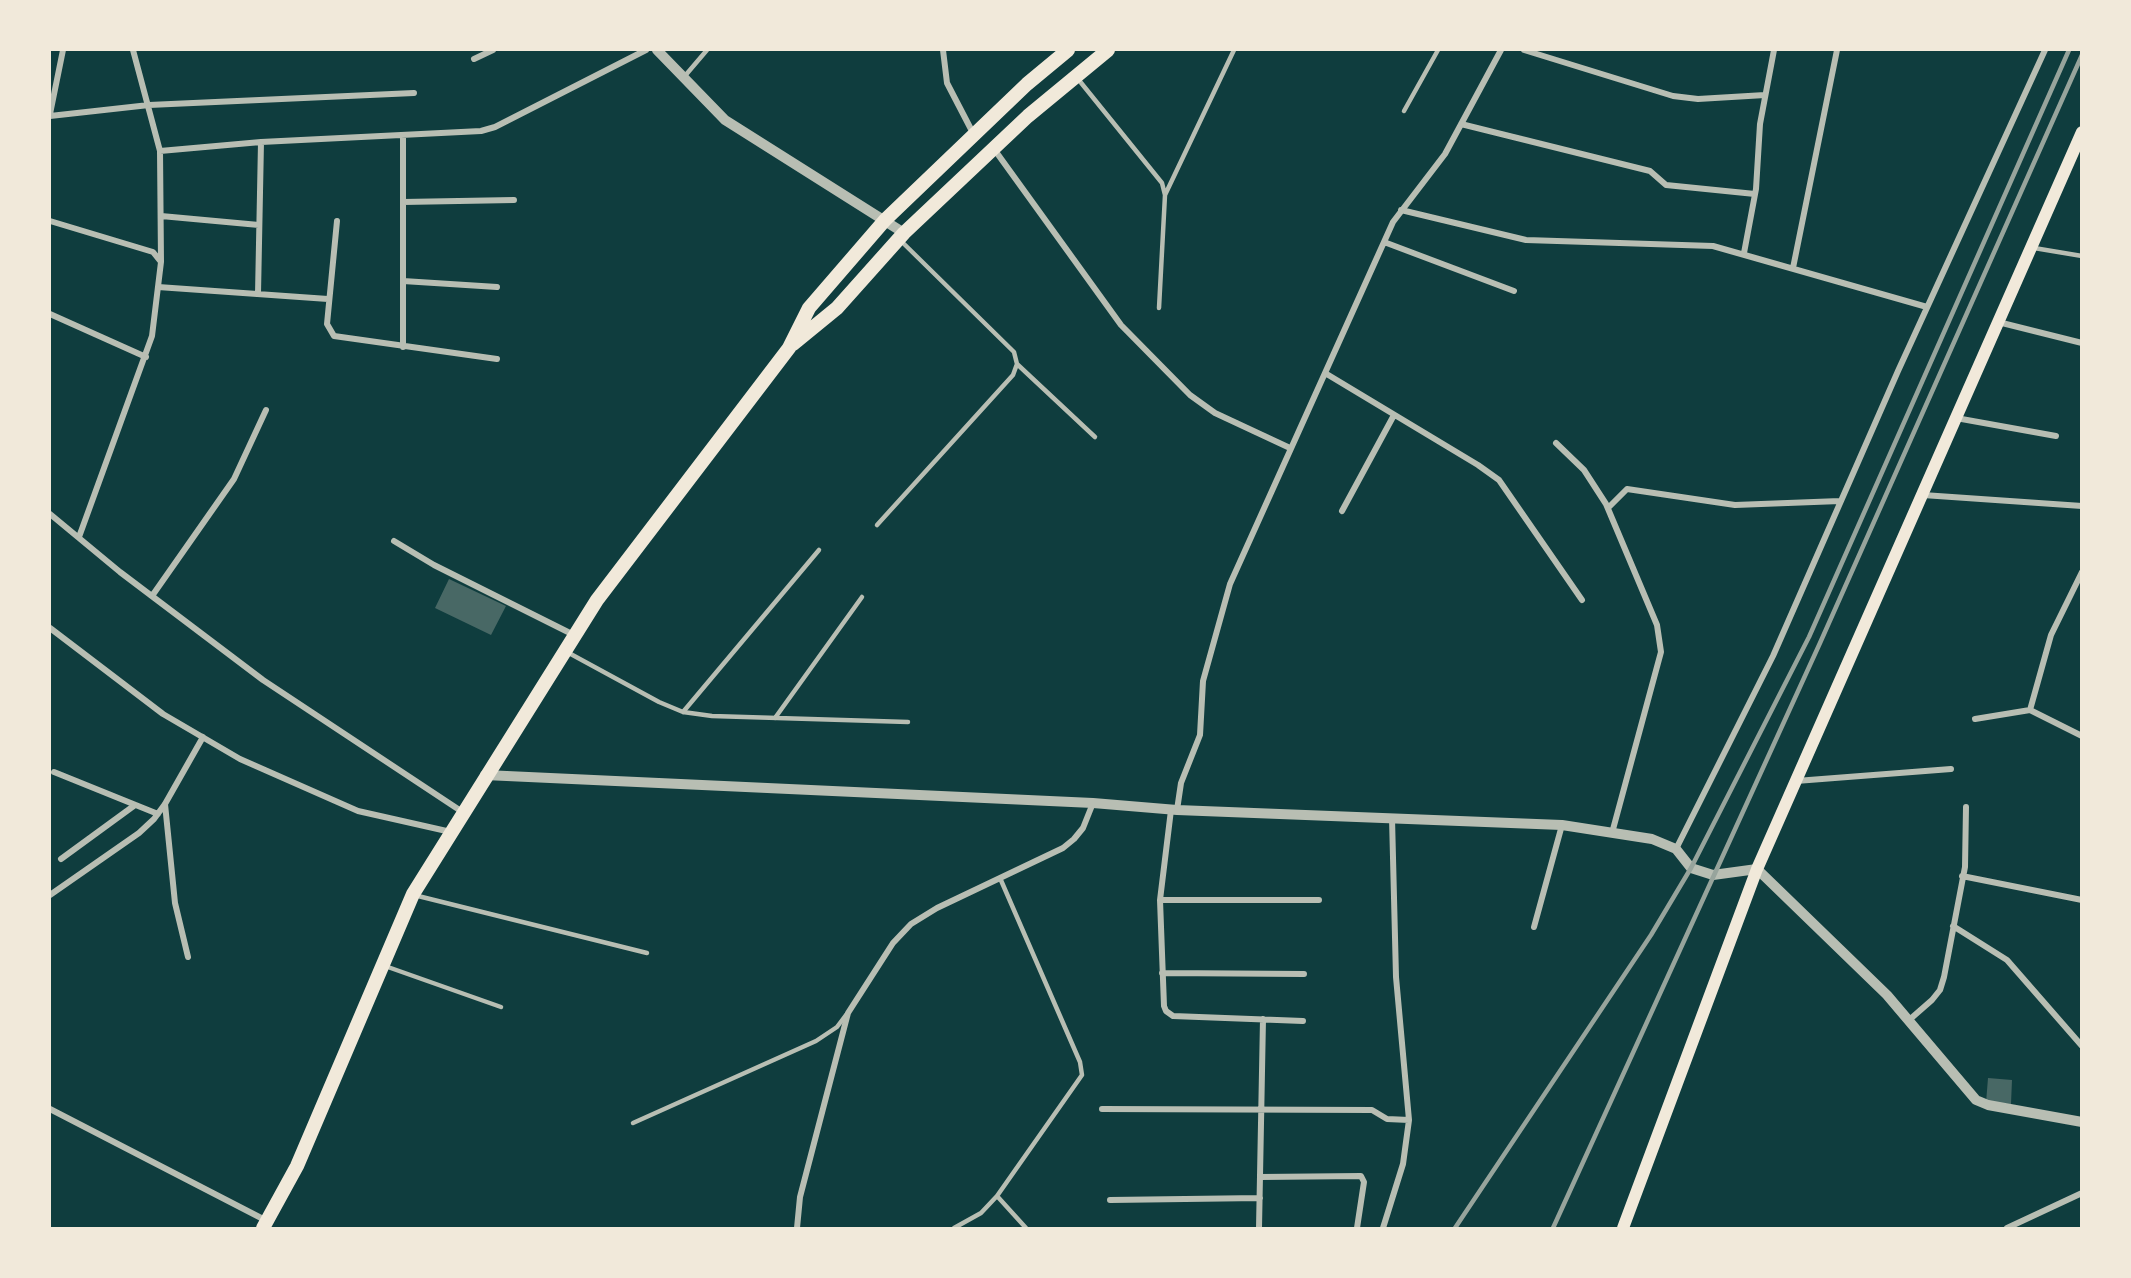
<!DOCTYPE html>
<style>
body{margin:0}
#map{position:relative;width:2131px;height:1278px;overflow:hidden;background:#0f3d3e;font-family:"Asap Condensed",sans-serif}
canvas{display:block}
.frame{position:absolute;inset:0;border:51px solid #f1e9da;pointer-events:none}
</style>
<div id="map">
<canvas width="2131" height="1278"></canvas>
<div class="frame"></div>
</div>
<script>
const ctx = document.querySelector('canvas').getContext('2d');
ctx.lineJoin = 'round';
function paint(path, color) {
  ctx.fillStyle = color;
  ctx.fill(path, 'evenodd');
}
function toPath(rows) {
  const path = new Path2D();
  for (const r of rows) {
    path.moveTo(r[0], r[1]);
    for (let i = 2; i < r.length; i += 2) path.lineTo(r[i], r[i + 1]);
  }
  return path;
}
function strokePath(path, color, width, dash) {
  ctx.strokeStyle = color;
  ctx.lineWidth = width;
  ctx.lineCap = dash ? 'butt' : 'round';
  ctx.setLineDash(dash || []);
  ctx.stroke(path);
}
const building = toPath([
 [449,579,506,606,491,635,435,608],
 [1988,1078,2012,1080,2011,1104,1986,1103]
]);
const service = toPath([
 [684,77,707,50],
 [1078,79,1162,183,1165,195,1159,308],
 [1404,111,1438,50],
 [1165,195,1234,50],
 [2034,248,2082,256],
 [1017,364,1095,437],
 [877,525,1013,375,1017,364,1014,352,899,239],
 [567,652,659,702,683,712,712,716,908,722],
 [683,712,819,550],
 [775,718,862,597],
 [414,895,647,953],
 [385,966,501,1007],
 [633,1123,816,1041,837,1027,846,1015],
 [997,1196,1026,1228],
 [954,1228,981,1213,997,1196,1082,1075,1080,1062,1000,878]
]);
const minor = toPath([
 [133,50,160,151,161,262],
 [943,50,947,83,974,135],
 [1524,50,1673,96,1698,99,1765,95],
 [474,59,493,50],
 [50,114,63,50],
 [50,116,149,105,414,93],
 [1461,124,1650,171,1666,185,1755,194],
 [994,149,1121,325,1190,395,1215,413,1290,448],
 [160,151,261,142,481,131,495,127,646,50],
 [403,202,514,200],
 [1401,210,1526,240,1713,246,1927,307],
 [161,216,259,225],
 [50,221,153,252,161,262,152,336,79,537],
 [337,221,327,324,334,336,497,359],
 [1384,242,1514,291],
 [1744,253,1756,189,1760,124,1774,50],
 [1793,268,1837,50],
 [403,281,497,287],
 [158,287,328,299],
 [258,294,261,142],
 [50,314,146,357],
 [1998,322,2082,343],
 [403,347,403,135],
 [1325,373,1478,465,1499,480,1582,600],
 [1956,418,2056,436],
 [1556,443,1584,470,1606,504,1657,625,1661,652,1612,833],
 [1923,495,2082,506],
 [1608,508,1627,489,1735,505,1840,501],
 [1342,511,1394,415],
 [50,514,120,572,263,680,464,813],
 [394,541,434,565,574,635],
 [152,596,234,479,266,410],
 [50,628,163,714,240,759,358,811,451,832],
 [2030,710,2051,635,2082,572],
 [1975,719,2030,710,2082,736],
 [54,772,158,814],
 [1796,781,1951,769],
 [165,804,175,903,188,957],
 [1171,810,1160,900,1164,1006,1166,1011,1173,1016,1303,1021],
 [1177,810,1181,783,1200,735,1203,681,1230,584,1393,222,1445,154,1501,50],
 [1676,849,1773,656,1898,371,2045,50],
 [61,859,135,805],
 [1962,876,2082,900],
 [50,895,139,833,154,819,165,804,203,737],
 [1160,900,1319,900],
 [1953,926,2007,960,2082,1046],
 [1534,927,1562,825],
 [1162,973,1304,974],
 [1908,1021,1932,1000,1940,990,1944,977,1965,867,1966,807],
 [50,1109,267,1221],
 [1102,1109,1372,1110,1387,1119,1409,1120],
 [1260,1177,1361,1176,1364,1182,1357,1228],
 [1110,1200,1260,1198],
 [797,1228,800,1197,848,1013,893,943,911,924,937,908,1063,848,1074,839,1083,828,1093,803],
 [1259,1228,1263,1019],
 [1383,1228,1403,1164,1409,1120,1396,977,1392,818],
 [2007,1228,2082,1193]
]);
const tertiary = toPath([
 [657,50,725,120,904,233],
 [485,775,1093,803,1177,810,1562,825,1652,839,1676,849,1691,868,1713,875,1757,869,1887,995,1976,1100,1988,1105,2082,1122]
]);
const secondary = toPath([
 [1623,1228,1757,869,2082,132]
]);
const primary = toPath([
 [793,344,837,308,904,233,1028,116,1108,50],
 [263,1228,297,1166,413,894,597,600,789,348,809,308,885,220,1027,84,1068,50]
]);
const rail = toPath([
 [1455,1228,1651,935,1691,868,1809,637,2069,50],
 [1553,1228,1820,643,2082,55]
]);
paint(building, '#486865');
strokePath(service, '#b8beb3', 4.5);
strokePath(minor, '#b8beb3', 6);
strokePath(tertiary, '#b8beb3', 10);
strokePath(secondary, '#f1e9da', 12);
strokePath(primary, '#f1e9da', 14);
strokePath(rail, '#97a49c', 4.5);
</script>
